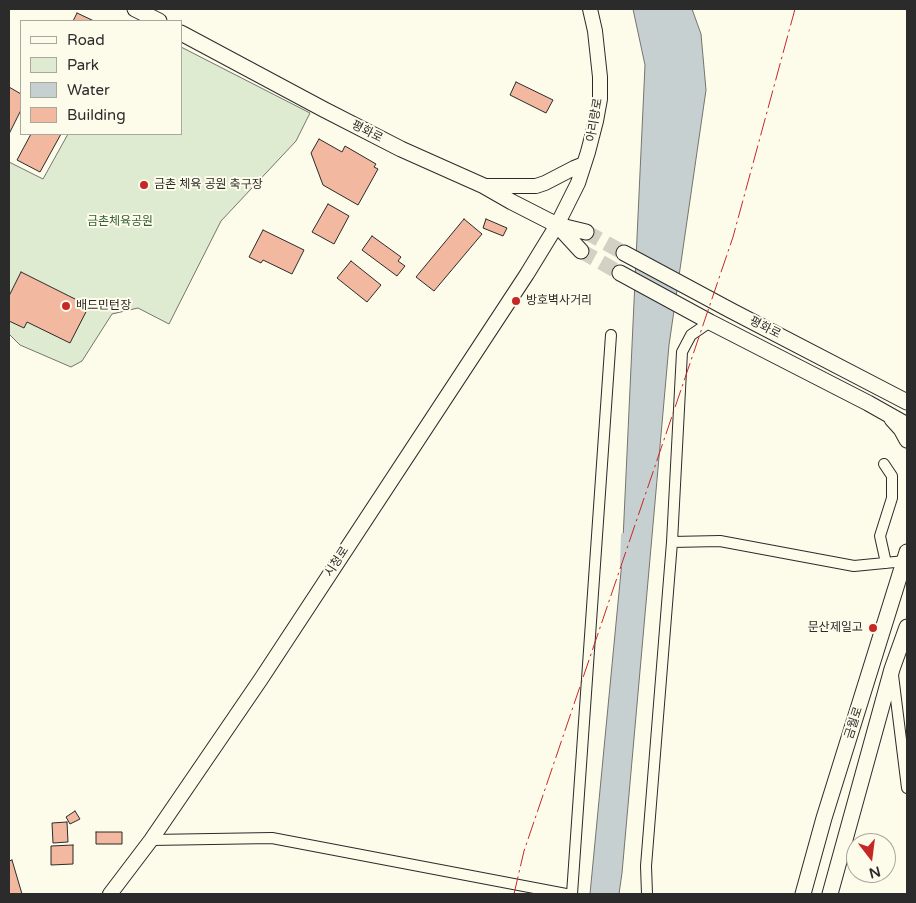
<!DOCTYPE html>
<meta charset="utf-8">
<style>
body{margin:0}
#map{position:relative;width:916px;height:903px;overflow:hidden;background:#fdfbea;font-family:"Varela Round",sans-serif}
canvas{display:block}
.frame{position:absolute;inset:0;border:10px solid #2b2b2b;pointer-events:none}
.legend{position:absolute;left:20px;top:20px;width:162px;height:115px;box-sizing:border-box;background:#fdfbea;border:1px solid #a9a89e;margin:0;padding:6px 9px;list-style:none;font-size:15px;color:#2b2b2b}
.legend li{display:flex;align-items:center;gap:10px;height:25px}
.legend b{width:25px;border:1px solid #a9a89e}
.north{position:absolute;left:846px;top:833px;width:50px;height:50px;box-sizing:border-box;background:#fdfbea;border:1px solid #a9a89e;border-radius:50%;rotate:165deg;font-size:14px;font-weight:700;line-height:20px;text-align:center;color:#2b2b2b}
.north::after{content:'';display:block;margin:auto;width:18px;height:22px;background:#c62828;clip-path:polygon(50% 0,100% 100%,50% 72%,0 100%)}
</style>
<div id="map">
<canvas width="916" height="903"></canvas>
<div class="frame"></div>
<ul class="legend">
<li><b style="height:6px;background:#fdfbea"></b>Road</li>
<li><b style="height:14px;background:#deebd1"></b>Park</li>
<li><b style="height:14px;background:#c7d0d0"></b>Water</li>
<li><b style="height:14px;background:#f2b8a0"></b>Building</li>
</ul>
<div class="north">N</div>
</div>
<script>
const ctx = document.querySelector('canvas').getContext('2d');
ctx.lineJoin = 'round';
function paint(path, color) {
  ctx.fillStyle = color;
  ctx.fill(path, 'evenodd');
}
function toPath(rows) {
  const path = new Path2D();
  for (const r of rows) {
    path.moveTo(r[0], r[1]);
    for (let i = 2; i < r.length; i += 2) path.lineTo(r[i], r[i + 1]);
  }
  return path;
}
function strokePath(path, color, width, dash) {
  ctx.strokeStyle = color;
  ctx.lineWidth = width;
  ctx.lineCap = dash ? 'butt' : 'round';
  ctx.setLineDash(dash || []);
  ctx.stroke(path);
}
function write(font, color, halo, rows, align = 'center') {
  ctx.font = font + ' "Varela Round","Noto Sans KR",sans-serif';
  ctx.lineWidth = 4;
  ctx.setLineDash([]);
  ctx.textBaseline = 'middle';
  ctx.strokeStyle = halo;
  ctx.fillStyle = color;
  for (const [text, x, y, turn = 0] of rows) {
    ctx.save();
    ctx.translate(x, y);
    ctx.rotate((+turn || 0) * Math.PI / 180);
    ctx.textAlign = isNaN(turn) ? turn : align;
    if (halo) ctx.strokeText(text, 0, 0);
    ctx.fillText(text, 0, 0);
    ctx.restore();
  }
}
const green = toPath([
 [181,47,310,113,296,141,221,221,169,324,138,308,112,314,82,361,71,367,20,345,9,334,9,162,43,179,68,134,181,134,181,47]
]);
const water = toPath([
 [633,9,692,9,701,34,706,90,669,345,622,873,619,894,590,894,622,561,645,65,633,9]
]);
const stream = toPath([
 [622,565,623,535]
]);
const building = toPath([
 [77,13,94,21,73,21,77,13],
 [516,82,553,100,546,113,510,95,516,82],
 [9,87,21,94,21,110,9,134,9,87],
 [31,134,61,134,40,172,17,160,31,134],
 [319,139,342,152,345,146,376,164,374,167,378,169,358,205,323,185,311,153,319,139],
 [328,204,349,216,334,244,312,232,328,204],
 [464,219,482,234,434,291,416,277,464,219],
 [486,219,507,228,503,236,483,228,486,219],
 [263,230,304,250,292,274,263,260,261,263,249,257,263,230],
 [372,236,401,257,398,261,405,266,397,276,362,250,372,236],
 [351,261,381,285,367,302,337,278,351,261],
 [21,272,89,306,70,343,27,322,24,328,9,321,9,296,21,272],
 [75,811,80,819,70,824,66,817,75,811],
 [67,822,68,842,53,843,52,823,67,822],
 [96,832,122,832,122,844,96,844,96,832],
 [73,845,73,864,51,865,51,846,73,845],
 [12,860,22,894,9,894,9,861,12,860]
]);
const secondaryTunnel = toPath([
 [586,232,624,253],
 [581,251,620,273]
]);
const minor = toPath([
 [884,464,892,476,892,498,880,536,886,563],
 [672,542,720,541,854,566,905,561],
 [893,675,907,788],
 [151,840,272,838,566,894],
 [572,894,611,335],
 [647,894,646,866,672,542,682,352,691,335,710,322]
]);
const tertiary = toPath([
 [484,186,536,186,545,183,574,168,584,164],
 [110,894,151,840,261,679,527,274,557,225,578,183,588,152,596,121,600,99,600,77,595,31,590,9]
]);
const secondary = toPath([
 [135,9,159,21],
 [181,33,323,109,401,149,484,186,512,202,557,225,586,232],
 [558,226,581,251],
 [624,253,730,310,907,402],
 [620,273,710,322,868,403,907,425],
 [892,419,901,429,907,440],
 [803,894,824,818,907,552],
 [830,894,892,669,907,627]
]);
const power = toPath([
 [514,894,524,851,733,237,795,9]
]);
const markers = [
 [144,185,5,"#c62828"],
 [516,301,5,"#c62828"],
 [66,306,5,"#c62828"],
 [873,628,5,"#c62828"]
];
const streetNames = [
 ["아리랑로",595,120,-80],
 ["평화로",367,132,27],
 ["평화로",765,328,27],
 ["시청로",337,562,-57],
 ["금월로",854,723,-72]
];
const poiNames = [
 ["금촌 체육 공원 축구장",154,185],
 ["방호벽사거리",526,301],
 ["배드민턴장",76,306],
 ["문산제일고",863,628,"right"]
];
const parkNames = [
 ["금촌체육공원",120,222]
];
paint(green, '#deebd1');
strokePath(green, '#74746e', 1);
paint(water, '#c7d0d0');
strokePath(water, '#74746e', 1);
strokePath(stream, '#c7d0d0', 4);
paint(building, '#f2b8a0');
strokePath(building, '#2b2b2b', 1);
strokePath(secondaryTunnel, '#d3d1c4', 15, [15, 8]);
strokePath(minor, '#2b2b2b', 12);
strokePath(tertiary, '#2b2b2b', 16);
strokePath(secondary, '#2b2b2b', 17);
strokePath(minor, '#fdfbea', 10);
strokePath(tertiary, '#fdfbea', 14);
strokePath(secondary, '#fdfbea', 15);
strokePath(power, '#c62828', 1, [18, 4, 2.5, 4]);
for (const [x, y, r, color] of markers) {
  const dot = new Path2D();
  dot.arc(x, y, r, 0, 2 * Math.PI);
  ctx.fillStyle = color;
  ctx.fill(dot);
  strokePath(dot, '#fdfbea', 2);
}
write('12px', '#2b2b2b', '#fdfbea', streetNames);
write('12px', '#2b2b2b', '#fdfbea', poiNames, 'left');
write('12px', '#34623c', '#fdfbea', parkNames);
</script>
